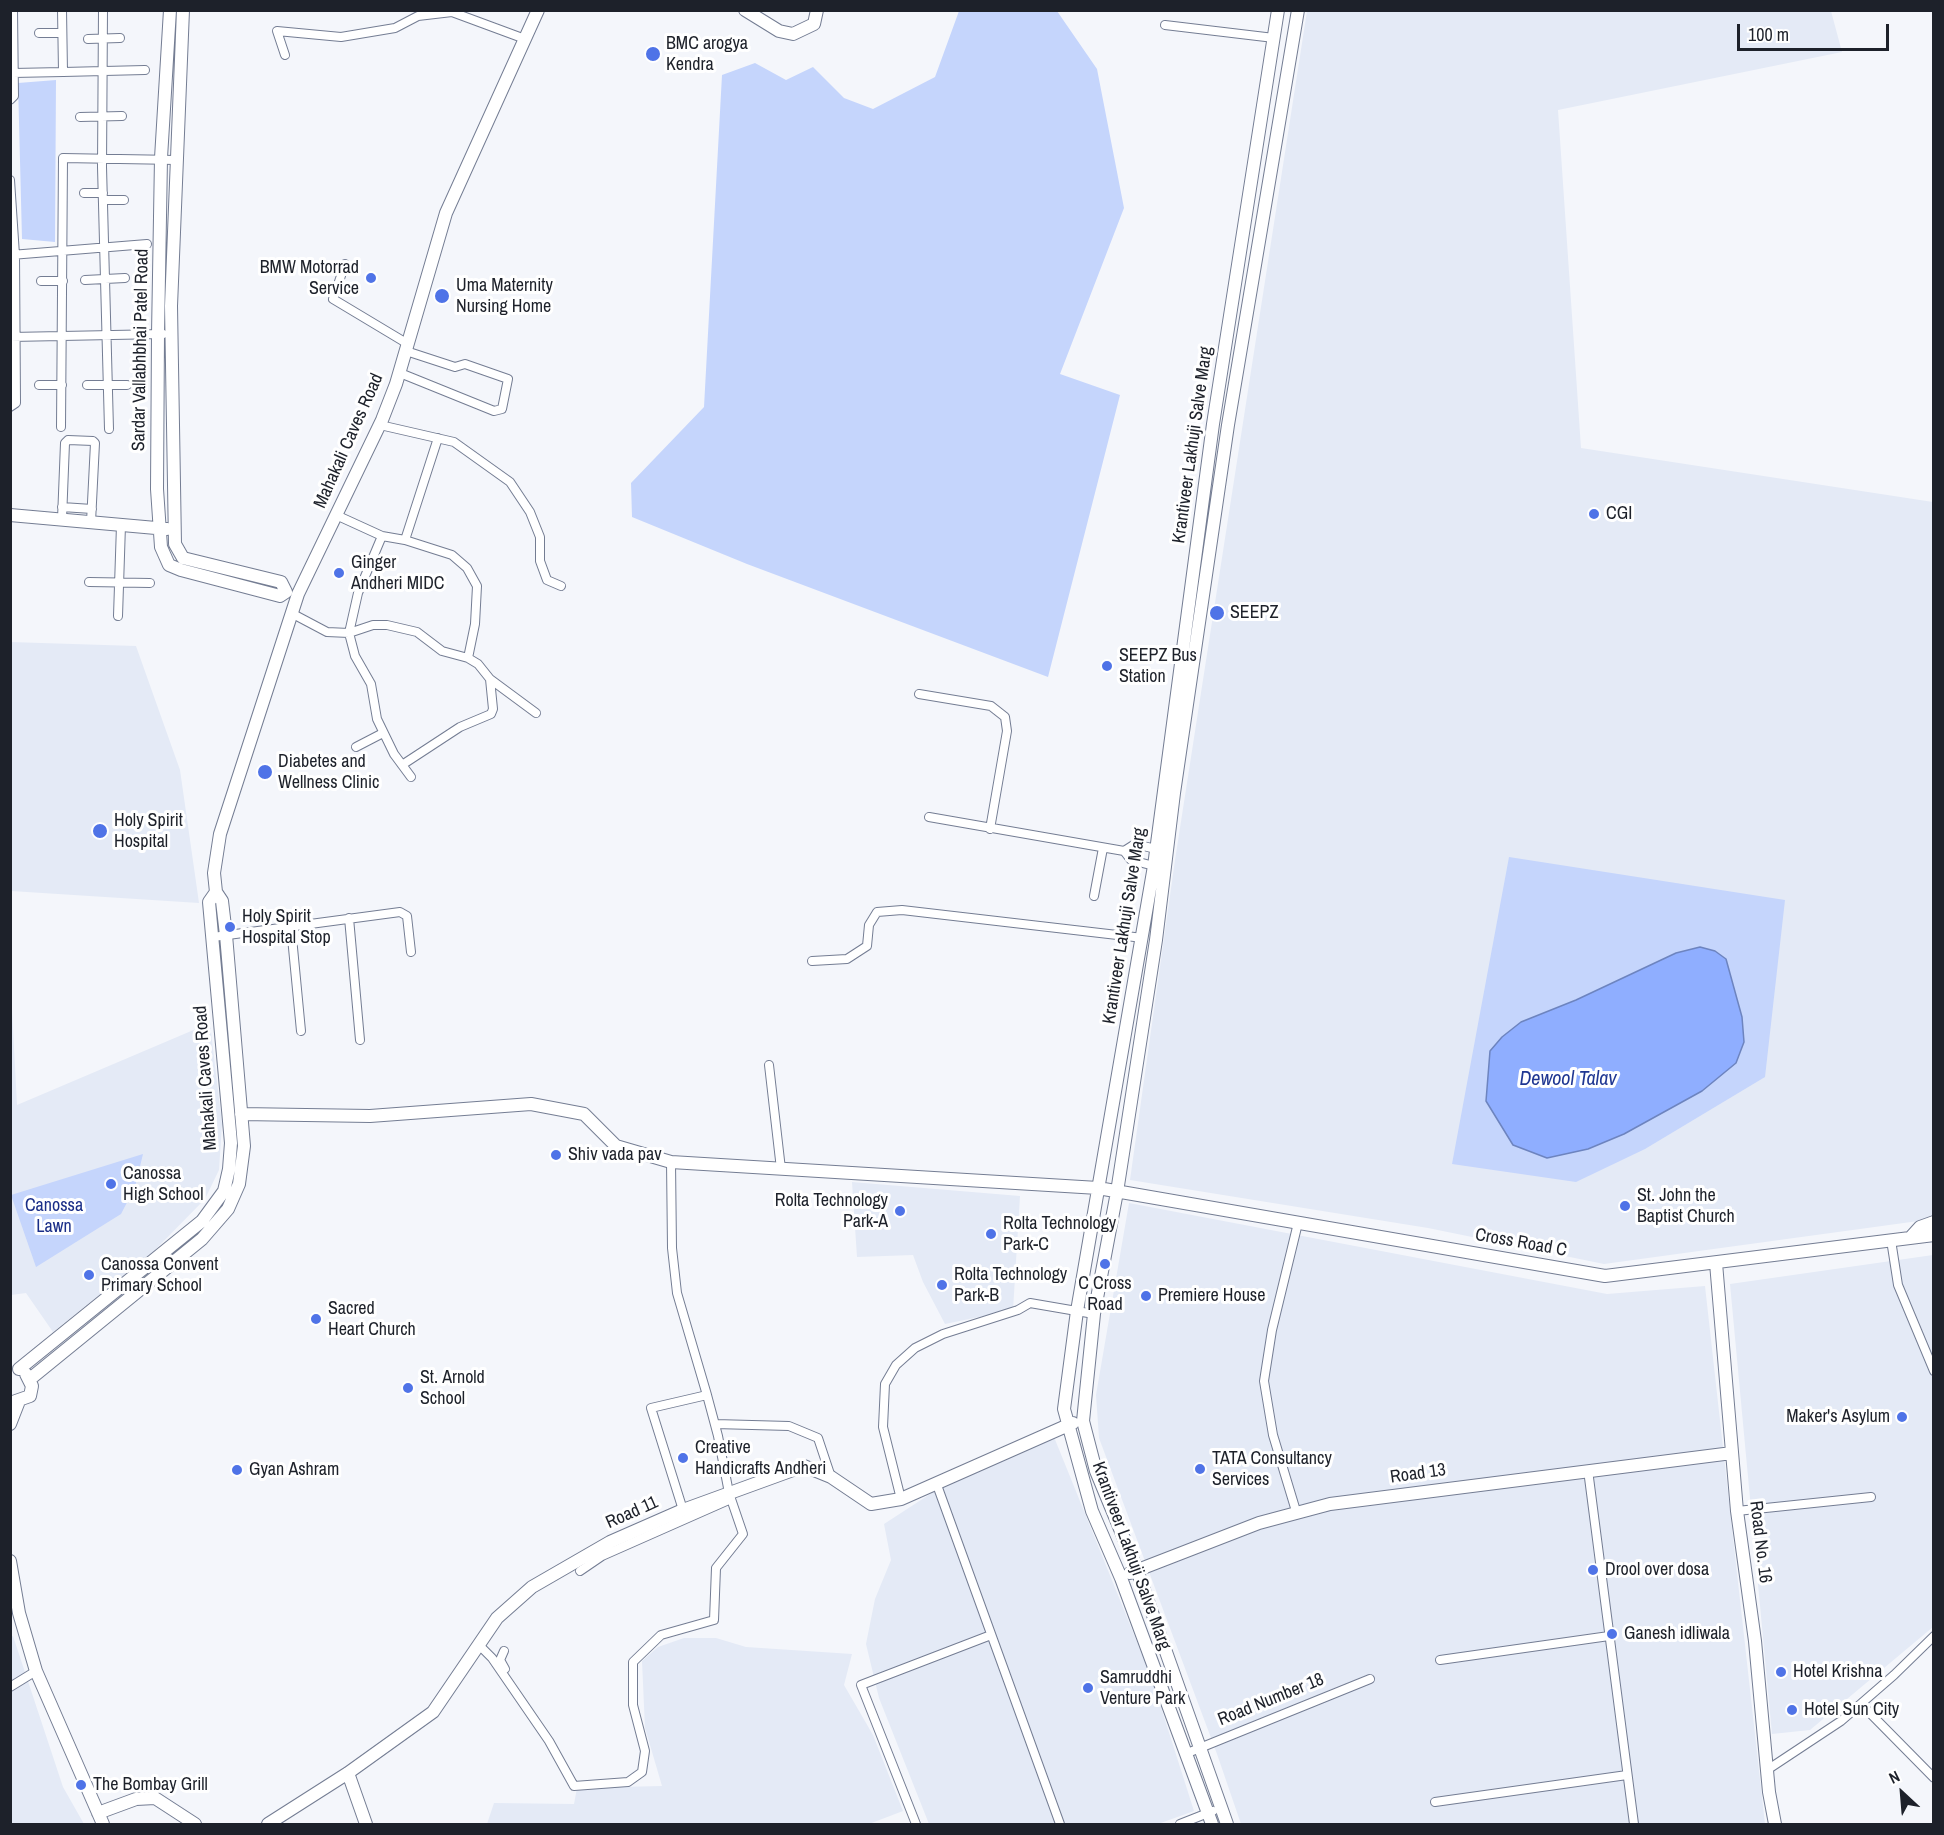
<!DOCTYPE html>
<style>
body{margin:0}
#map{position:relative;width:1944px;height:1835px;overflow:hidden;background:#f4f6fb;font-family:"Archivo Narrow",sans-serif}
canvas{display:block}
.frame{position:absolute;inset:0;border:12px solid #1d212a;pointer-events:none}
.north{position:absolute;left:1872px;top:1763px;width:60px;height:60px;-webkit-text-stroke:4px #fff;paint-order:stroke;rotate:334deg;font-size:16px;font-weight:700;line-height:24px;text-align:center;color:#1d212a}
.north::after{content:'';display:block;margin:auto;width:21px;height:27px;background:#1d212a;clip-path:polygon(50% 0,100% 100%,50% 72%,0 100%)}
.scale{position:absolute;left:1737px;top:24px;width:152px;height:27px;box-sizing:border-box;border:3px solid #1d212a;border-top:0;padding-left:8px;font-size:18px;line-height:21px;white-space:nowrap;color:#1d212a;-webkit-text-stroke:4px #fff;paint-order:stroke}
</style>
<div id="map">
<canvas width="1944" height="1835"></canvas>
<div class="frame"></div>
<div class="north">N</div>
<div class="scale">100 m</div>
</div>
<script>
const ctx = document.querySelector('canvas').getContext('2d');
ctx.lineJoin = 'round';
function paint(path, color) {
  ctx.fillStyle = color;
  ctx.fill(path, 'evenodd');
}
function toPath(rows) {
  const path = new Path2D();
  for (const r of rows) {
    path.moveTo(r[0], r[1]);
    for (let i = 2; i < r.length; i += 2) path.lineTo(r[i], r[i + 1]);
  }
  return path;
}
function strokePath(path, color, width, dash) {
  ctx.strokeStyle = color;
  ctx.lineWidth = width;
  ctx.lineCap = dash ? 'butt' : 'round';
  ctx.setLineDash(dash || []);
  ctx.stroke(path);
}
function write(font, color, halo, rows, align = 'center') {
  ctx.font = font + ' "Archivo Narrow",sans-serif';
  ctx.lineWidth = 6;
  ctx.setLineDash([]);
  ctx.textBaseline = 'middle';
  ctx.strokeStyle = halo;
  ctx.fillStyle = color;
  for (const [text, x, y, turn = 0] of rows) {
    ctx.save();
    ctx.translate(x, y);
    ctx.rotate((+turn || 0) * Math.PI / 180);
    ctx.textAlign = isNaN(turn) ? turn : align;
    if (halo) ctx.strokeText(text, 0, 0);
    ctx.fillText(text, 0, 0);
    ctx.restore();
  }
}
const built = toPath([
 [1307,11,1831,11,1842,52,1558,110,1581,448,1933,502,1933,1219,1604,1264,1428,1228,1130,1180,1175,860],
 [10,642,136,646,180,770,199,903,11,891],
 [10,970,17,1105,210,1023,222,1124,219,1170,205,1199,154,1251,53,1332,26,1293,11,1295],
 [852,1182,1020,1196,1013,1310,945,1324,923,1282,913,1255,857,1257],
 [1129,1203,1607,1294,1705,1286,1765,1824,1241,1824,1217,1754,1099,1438,1096,1395],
 [1933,1255,1933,1627,1810,1730,1772,1734,1730,1284],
 [1054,1437,1152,1679,1194,1811,1158,1824,929,1824,879,1698,866,1644,875,1599,891,1560,884,1524,941,1487],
 [13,1636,63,1787,84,1824,11,1824,10,1637],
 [684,1638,716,1638,746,1647,852,1654,844,1685,873,1735,903,1811,869,1824,487,1824,494,1803,574,1804,577,1788,662,1786,645,1728,642,1661,658,1647]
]);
const green = toPath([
 [959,11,1057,11,1097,69,1124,208,1060,374,1120,395,1048,677,747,564,632,517,631,483,704,407,722,75,755,63,786,80,813,67,844,98,873,109,935,77],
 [56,80,55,242,22,239,18,83],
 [1509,857,1785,900,1765,1077,1645,1149,1576,1182,1452,1164],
 [1576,1000,1502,1037,1521,1022],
 [143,1154,135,1187,121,1214,36,1267,11,1195]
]);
const water = toPath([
 [1700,947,1715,951,1726,959,1742,1017,1744,1042,1736,1063,1702,1091,1624,1134,1588,1149,1547,1158,1513,1145,1486,1101,1490,1051,1502,1037,1521,1022,1576,1000,1676,953,1700,947]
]);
const street = toPath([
 [62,10,63,72,145,70],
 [103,10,102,167,109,429],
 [1165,25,1274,38],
 [39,33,62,33],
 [88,39,120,38],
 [285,55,277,31,341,37,395,28,418,16,452,12,525,39],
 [13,73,63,72],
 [10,100,14,96,13,10],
 [80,117,122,116],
 [10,180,15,255,16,403,10,407],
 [84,193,103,193],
 [103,200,124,200],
 [11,255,147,244],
 [345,264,333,299,408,344],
 [85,280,125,278],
 [41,281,63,281],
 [11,337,163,334],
 [400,373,494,411,502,409,508,379,465,364,455,367,406,351],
 [39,385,62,385],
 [87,385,127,385],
 [380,425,454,442,510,482,530,512,540,537,540,561,547,580,561,586],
 [61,427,63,158,176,160],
 [62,507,92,509],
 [336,515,382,536,405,540,452,555,467,568,477,586,475,624,468,658],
 [62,519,65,443,68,440,93,441,95,443,91,522],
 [382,536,358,593,349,633,355,656,371,684,377,719,394,754,411,777],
 [405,540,438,438],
 [89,582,150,583],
 [293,614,327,632,349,633,373,625,387,625,417,632,442,651,468,658,478,664,490,679,536,713],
 [118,616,121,525],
 [919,694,991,706,1005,717,1007,731,990,829],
 [356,747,383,733],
 [402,765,460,727,491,714,493,709,490,679],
 [929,817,1124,851,1135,844,1156,849],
 [1124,851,1131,860,1154,866],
 [1094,896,1103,848],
 [349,918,360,1040],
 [291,927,301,1031],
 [213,937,400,912,407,916,411,952],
 [812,961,847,959,867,946,869,925,877,912,902,910,1143,938],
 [769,1065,781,1169],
 [671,1162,672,1248,677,1293,707,1395,651,1408,683,1510],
 [1891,1240,1898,1285,1934,1371],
 [715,1424,789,1426,818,1438,831,1477],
 [1588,1470,1634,1824],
 [937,1485,1060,1824],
 [901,1499,883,1427,885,1384,896,1365,915,1348,943,1334,1018,1310,1030,1303,1094,1314],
 [1296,1511,1273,1435,1264,1381,1272,1330,1298,1223],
 [1737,1511,1871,1497],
 [580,1571,602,1556,731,1499],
 [480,1646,492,1658,549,1741,574,1786,628,1782,642,1772,645,1751,633,1705,633,1662,661,1635,714,1620,716,1568,743,1534,729,1493,718,1436,707,1395],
 [504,1651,500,1660,505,1669],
 [1440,1660,1609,1636],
 [10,1687,36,1671],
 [1861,1704,1934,1778],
 [1185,1754,1370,1679],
 [1767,1770,1841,1721,1894,1675,1934,1636],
 [1435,1802,1627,1775],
 [916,1824,861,1685,991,1635],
 [1180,1824,1213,1811]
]);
const secondary = toPath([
 [170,10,161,158,158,334,157,489,161,547,169,565,181,570,280,596,286,592],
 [183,10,171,306,175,544,183,558,281,582,286,592],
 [745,10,779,31,793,34,814,24,817,10],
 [10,515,167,529],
 [241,1114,370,1116,531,1104,584,1114,616,1146,671,1162,1098,1188,1605,1276,1934,1235],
 [1910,1238,1920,1227,1934,1222],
 [1716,1263,1737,1511,1755,1641,1769,1792,1775,1824],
 [19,1369,202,1221,224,1191,229,1169,231,1143,209,902,216,892],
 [30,1379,202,1239,228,1209,239,1184,244,1146,226,935,222,901,216,892,214,873,220,834,298,594,382,420,396,384,446,213,538,10],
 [10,1403,30,1396,32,1386,26,1374],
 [10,1424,19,1401],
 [10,1561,19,1613,36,1671,103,1824],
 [1130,1573,1259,1523,1330,1504,1732,1453],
 [348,1773,366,1824],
 [98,1813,136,1799,155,1798,195,1824],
 [268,1824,348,1773,433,1712,497,1618,532,1587,610,1542,683,1510,804,1466,831,1477,871,1504,901,1499,1073,1423],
 [1212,1824,1121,1578,1092,1511,1064,1409,1077,1311,1154,866,1213,424,1278,10],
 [1227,1824,1137,1570,1096,1471,1083,1421,1094,1314,1117,1192,1156,940,1174,793,1228,425,1298,10]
]);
const markers = [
 [653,54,8,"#4f73e7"],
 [371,278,6,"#4f73e7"],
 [442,296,8,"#4f73e7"],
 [1594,514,6,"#4f73e7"],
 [339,573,6,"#4f73e7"],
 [1217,613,8,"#4f73e7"],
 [1107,666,6,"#4f73e7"],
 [265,772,8,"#4f73e7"],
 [100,831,8,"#4f73e7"],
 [230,927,6,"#4f73e7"],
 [556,1155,6,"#4f73e7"],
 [111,1184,6,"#4f73e7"],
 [1625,1206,6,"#4f73e7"],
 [900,1211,6,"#4f73e7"],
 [991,1234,6,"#4f73e7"],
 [1105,1264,6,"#4f73e7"],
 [89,1275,6,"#4f73e7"],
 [942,1285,6,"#4f73e7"],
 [1146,1296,6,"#4f73e7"],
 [316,1319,6,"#4f73e7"],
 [408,1388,6,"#4f73e7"],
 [1902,1417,6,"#4f73e7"],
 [683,1458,6,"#4f73e7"],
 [1200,1469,6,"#4f73e7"],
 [237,1470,6,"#4f73e7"],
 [1593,1570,6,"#4f73e7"],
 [1612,1634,6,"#4f73e7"],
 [1781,1672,6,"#4f73e7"],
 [1088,1688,6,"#4f73e7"],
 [1792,1710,6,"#4f73e7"],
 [81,1785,6,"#4f73e7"]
];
const poiNames = [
 ["BMC arogya",666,44],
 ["Kendra",666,65],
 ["BMW Motorrad",359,268,"right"],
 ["Service",359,289,"right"],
 ["Uma Maternity",456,286],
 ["Nursing Home",456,307],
 ["CGI",1606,514],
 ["Ginger",351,563],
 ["Andheri MIDC",351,584],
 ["SEEPZ",1230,613],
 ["SEEPZ Bus",1119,656],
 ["Station",1119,677],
 ["Diabetes and",278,762],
 ["Wellness Clinic",278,783],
 ["Holy Spirit",114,821],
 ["Hospital",114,842],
 ["Holy Spirit",242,917],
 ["Hospital Stop",242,938],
 ["Shiv vada pav",568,1155],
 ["Canossa",123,1174],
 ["High School",123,1195],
 ["St. John the",1637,1196],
 ["Baptist Church",1637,1217],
 ["Rolta Technology",888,1201,"right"],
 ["Park-A",888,1222,"right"],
 ["Rolta Technology",1003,1224],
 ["Park-C",1003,1245],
 ["Canossa Convent",101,1265],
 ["Primary School",101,1286],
 ["Rolta Technology",954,1275],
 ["Park-B",954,1296],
 ["C Cross",1105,1284,"center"],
 ["Road",1105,1305,"center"],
 ["Premiere House",1158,1296],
 ["Sacred",328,1309],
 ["Heart Church",328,1330],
 ["St. Arnold",420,1378],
 ["School",420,1399],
 ["Maker's Asylum",1890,1417,"right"],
 ["Creative",695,1448],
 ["Handicrafts Andheri",695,1469],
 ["TATA Consultancy",1212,1459],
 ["Services",1212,1480],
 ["Gyan Ashram",249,1470],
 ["Drool over dosa",1605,1570],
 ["Ganesh idliwala",1624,1634],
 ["Hotel Krishna",1793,1672],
 ["Samruddhi",1100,1678],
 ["Venture Park",1100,1699],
 ["Hotel Sun City",1804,1710],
 ["The Bombay Grill",93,1785]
];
const streetNames = [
 ["Sardar Vallabhbhai Patel Road",141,350,-89],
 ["Mahakali Caves Road",349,441,-66],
 ["Krantiveer Lakhuji Salve Marg",1193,445,-82],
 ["Krantiveer Lakhuji Salve Marg",1125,926,-81],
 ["Mahakali Caves Road",206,1078,-94],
 ["Cross Road C",1521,1243,10],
 ["Road 13",1418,1474,-8],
 ["Road 11",632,1513,-24],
 ["Road No. 16",1760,1542,83],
 ["Krantiveer Lakhuji Salve Marg",1131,1556,70],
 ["Road Number 18",1271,1700,-22]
];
const parkNames = [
 ["Canossa",54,1206],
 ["Lawn",54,1227]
];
const waterNames = [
 ["Dewool Talav",1568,1080]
];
paint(built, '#e4eaf6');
paint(green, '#c5d5fc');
paint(water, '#8faeff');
strokePath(water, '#6d84bf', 1.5);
strokePath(street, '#747d93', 10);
strokePath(secondary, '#747d93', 14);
strokePath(street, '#fff', 8);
strokePath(secondary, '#fff', 12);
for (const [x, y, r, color] of markers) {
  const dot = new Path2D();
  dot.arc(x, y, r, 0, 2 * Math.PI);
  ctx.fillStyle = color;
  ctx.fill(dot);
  strokePath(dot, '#fff', 2);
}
write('18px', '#1d212a', '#fff', poiNames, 'left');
write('18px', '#1d212a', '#fff', streetNames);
write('18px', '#1a2e88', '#fff', parkNames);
write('italic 20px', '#203792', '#fff', waterNames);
</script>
